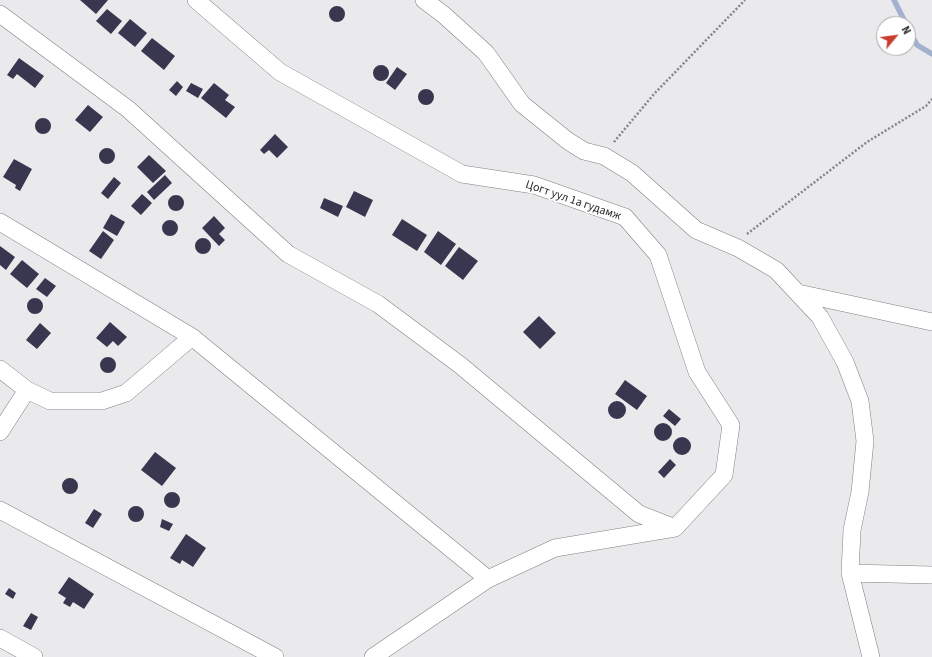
<!DOCTYPE html>
<meta charset="utf-8">
<style>
body{margin:0}
#map{position:relative;width:932px;height:657px;overflow:hidden;background:#eaeaec;font-family:"Source Sans 3",sans-serif}
canvas{display:block}
.north{position:absolute;left:876px;top:16px;width:40px;height:40px;box-sizing:border-box;background:#fff;border:1px solid #aaaaab;border-radius:50%;rotate:61deg;font-size:11px;font-weight:700;line-height:16px;text-align:center;color:#2b2b2c}
.north::after{content:'';display:block;margin:auto;width:14px;height:18px;background:#c83b2d;clip-path:polygon(50% 0,100% 100%,50% 72%,0 100%)}
</style>
<div id="map">
<canvas width="932" height="657"></canvas>
<div class="north">N</div>
</div>
<script>
const ctx = document.querySelector('canvas').getContext('2d');
ctx.lineJoin = 'round';
function toPath(rows) {
  const path = new Path2D();
  for (const r of rows) {
    if (r.length === 3) {
      path.moveTo(r[0] + r[2], r[1]);
      path.arc(r[0], r[1], r[2], 0, 2 * Math.PI);
      continue;
    }
    path.moveTo(r[0], r[1]);
    for (let i = 2; i < r.length; i += 2) path.lineTo(r[i], r[i + 1]);
  }
  return path;
}
function strokePath(path, color, width, dash) {
  ctx.strokeStyle = color;
  ctx.lineWidth = width;
  ctx.lineCap = dash ? 'butt' : 'round';
  ctx.setLineDash(dash || []);
  ctx.stroke(path);
}
function paint(path, color) {
  ctx.fillStyle = color;
  ctx.fill(path, 'evenodd');
}
function write(font, color, halo, rows, align = 'center') {
  ctx.font = font + ' "Source Sans 3",sans-serif';
  ctx.lineWidth = 4;
  ctx.setLineDash([]);
  ctx.textBaseline = 'middle';
  ctx.strokeStyle = halo;
  ctx.fillStyle = color;
  for (const [text, x, y, turn = 0] of rows) {
    ctx.save();
    ctx.translate(x, y);
    ctx.rotate((+turn || 0) * Math.PI / 180);
    ctx.textAlign = isNaN(turn) ? turn : align;
    if (halo) ctx.strokeText(text, 0, 0);
    ctx.fillText(text, 0, 0);
    ctx.restore();
  }
}
const stream = toPath([
 [894,0,906,24],
 [908,28,917,45,932,54]
]);
const building = toPath([
 [80,0,108,0,96,14],
 [337,14,8],
 [107,9,122,21,111,34,96,21],
 [130,19,147,33,135,47,118,33],
 [152,38,175,56,164,70,141,51],
 [19,58,44,76,35,88,17,74,13,79,7,75],
 [381,73,8],
 [397,67,407,74,395,90,386,83],
 [177,81,183,87,176,96,169,90],
 [191,83,203,89,198,98,186,91],
 [214,83,229,95,225,100,235,107,226,118,201,98],
 [426,97,8],
 [88,105,103,117,90,132,75,120],
 [43,126,8],
 [275,134,288,147,277,158,269,150,264,154,260,150],
 [107,156,8],
 [149,155,166,171,153,183,137,167],
 [14,159,32,169,20,191,15,188,16,185,3,177],
 [165,175,172,183,154,200,147,192],
 [114,177,121,183,108,199,101,193],
 [354,191,373,200,365,217,346,207],
 [142,194,152,203,141,215,131,206],
 [176,203,8],
 [324,198,343,206,338,217,320,208],
 [111,214,125,222,117,236,103,228],
 [214,216,225,228,219,234,225,240,219,246,202,228],
 [402,219,427,235,417,251,392,235],
 [170,228,8],
 [103,231,114,240,101,259,89,251],
 [438,231,456,244,441,265,424,252],
 [203,246,8],
 [0,246,15,257,6,270,0,265],
 [459,247,478,261,463,280,445,266],
 [22,260,39,274,27,288,10,274],
 [45,278,56,286,47,297,36,289],
 [35,306,8],
 [539,316,556,333,540,349,523,332],
 [110,322,127,337,118,346,113,341,107,347,96,338],
 [40,323,51,333,37,349,26,340],
 [108,365,8],
 [625,380,647,396,637,410,615,394],
 [617,410,9],
 [669,409,681,419,675,426,663,416],
 [663,432,9],
 [682,446,9],
 [155,452,176,468,162,486,141,470],
 [670,459,676,465,664,478,658,472],
 [70,486,8],
 [172,500,8],
 [136,514,8],
 [94,509,102,514,93,528,85,523],
 [162,519,173,524,169,531,160,527],
 [186,534,206,548,193,567,182,560,180,564,170,558],
 [69,577,94,594,84,609,73,602,70,607,63,603,66,598,58,593],
 [9,588,16,593,13,599,5,594],
 [31,613,38,617,31,630,23,626]
]);
const path = toPath([
 [614,142,654,94,745,0],
 [747,234,867,142,926,106,932,99]
]);
const minor = toPath([
 [196,0,280,72,462,174,534,185,625,217,658,255,697,372,731,425,724,475,675,528,555,548,488,579,373,657],
 [424,0,444,15,486,53,522,104,568,141,584,151,604,156,632,173,696,230,738,248,776,270,820,317,845,362,860,401,865,441,860,492,852,530,850,573,871,657],
 [0,14,128,109,288,254,378,304,460,365,639,514,675,528],
 [0,222,192,337,488,579],
 [798,293,932,322],
 [0,369,27,390,0,432],
 [27,390,50,401,102,401,126,393,192,337],
 [0,510,275,657],
 [850,573,932,575],
 [0,638,34,657]
]);
const streetNames = [
 ["Цогт уул 1а гудамж",573,201,19]
];
strokePath(stream, '#a2b1cd', 5.5);
paint(building, '#39364f');
strokePath(minor, '#808082', 18);
strokePath(path, '#858586', 2.5, [2, 2]);
strokePath(minor, '#fff', 17);
write('12px', '#2b2b2c', '#fff', streetNames);
</script>
